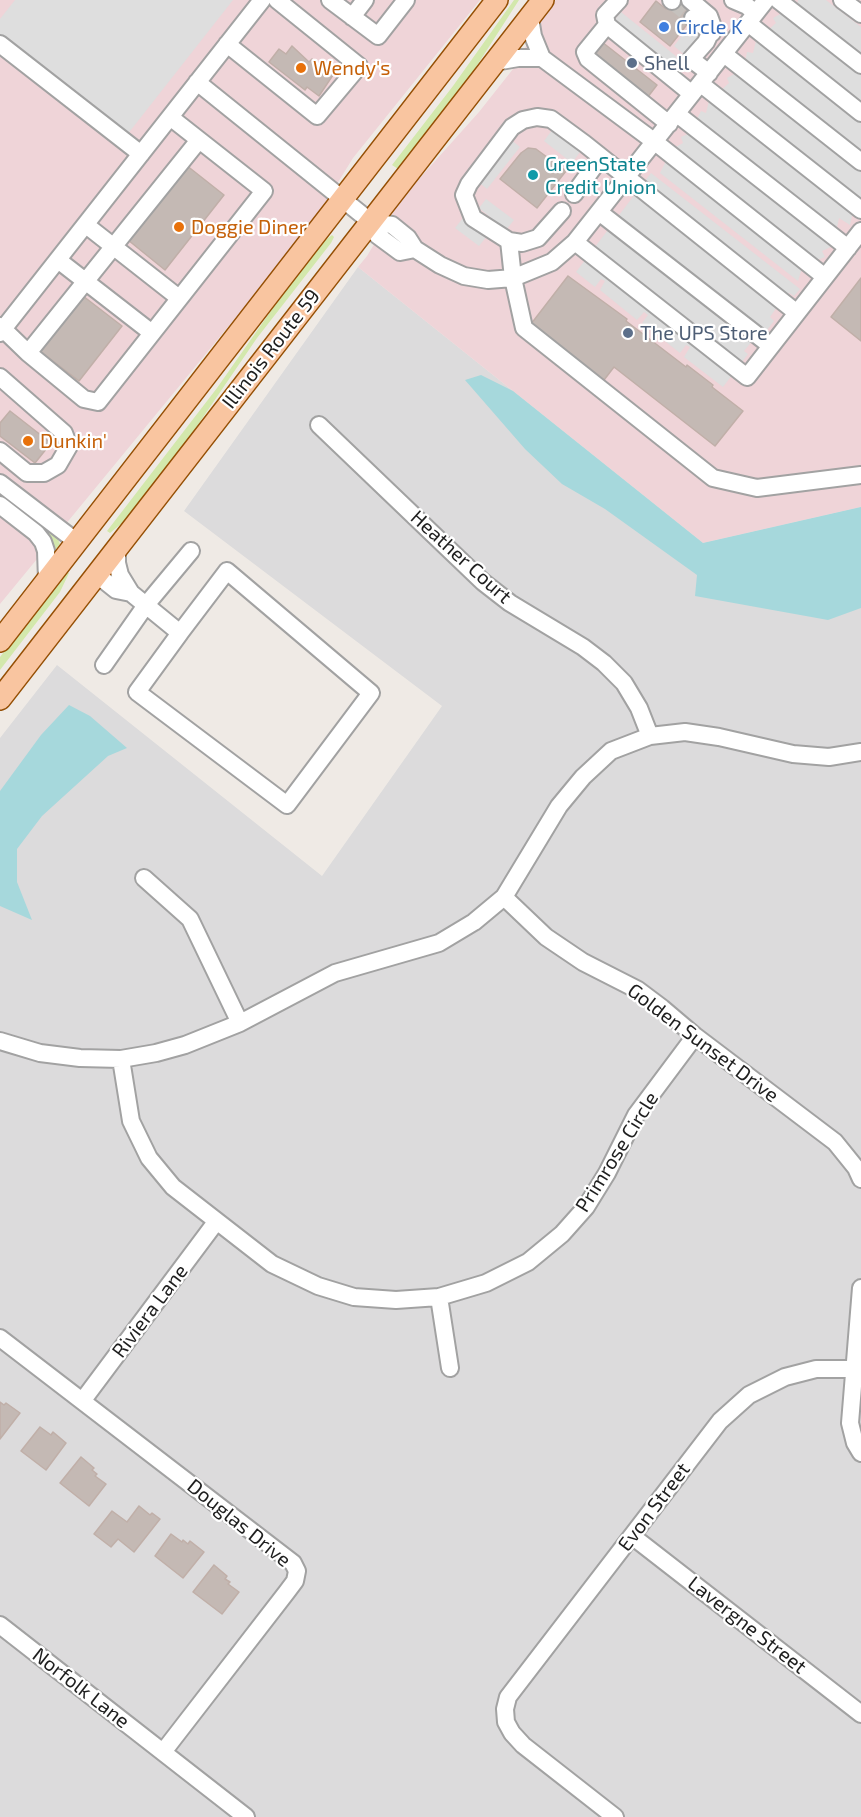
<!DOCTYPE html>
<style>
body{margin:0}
canvas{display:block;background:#efeae5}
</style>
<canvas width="861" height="1817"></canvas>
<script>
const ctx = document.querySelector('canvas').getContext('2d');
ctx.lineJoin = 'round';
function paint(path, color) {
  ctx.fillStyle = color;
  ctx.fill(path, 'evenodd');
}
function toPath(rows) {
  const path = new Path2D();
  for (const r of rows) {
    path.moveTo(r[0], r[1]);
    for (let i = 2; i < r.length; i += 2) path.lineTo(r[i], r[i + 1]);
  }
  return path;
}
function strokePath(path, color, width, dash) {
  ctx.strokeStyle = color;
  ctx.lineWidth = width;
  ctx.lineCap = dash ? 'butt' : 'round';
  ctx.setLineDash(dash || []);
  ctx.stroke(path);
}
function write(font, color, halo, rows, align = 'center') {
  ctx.font = font + ' "Exo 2",sans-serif';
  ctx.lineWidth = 4.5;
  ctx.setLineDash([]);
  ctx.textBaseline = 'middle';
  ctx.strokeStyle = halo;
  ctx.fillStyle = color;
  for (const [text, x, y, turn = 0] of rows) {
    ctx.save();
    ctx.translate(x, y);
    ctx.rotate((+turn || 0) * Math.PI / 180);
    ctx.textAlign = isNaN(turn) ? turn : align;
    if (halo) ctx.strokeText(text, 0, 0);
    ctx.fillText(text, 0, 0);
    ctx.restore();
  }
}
const residential = toPath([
 [358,267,703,543,861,507,861,1817,0,1817,0,738,57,665,322,876,442,706,184,511]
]);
const commercial = toPath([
 [0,0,480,0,353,158,311,226,0,604],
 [556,0,861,0,861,507,703,543,358,267,367,256,402,198,479,112,513,69,543,16]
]);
const grass = toPath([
 [514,0,519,0,467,81,398,169,392,165,453,86],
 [332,235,334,237,331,243,257,338,180,451,128,518,110,533,107,531,217,388,296,275,319,245],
 [0,490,57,537,60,544,52,554,0,498],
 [66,571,69,573,60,592,0,670,0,657]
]);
const parking = toPath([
 [15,0,233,0,123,140,0,44,0,19],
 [798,0,826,0,861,27,861,201,853,212,850,225,839,218,833,246,822,251,825,257,815,261,806,255,798,281,660,173,672,149,683,143,681,137,690,133,701,111,706,113,709,101,729,83,727,78,736,73,742,77,747,52,753,53,756,41,776,23,773,18,797,5],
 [621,12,677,57,664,74,608,28],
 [690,25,708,40,692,61,674,46],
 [552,130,580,152,572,163,544,141],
 [510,139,520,147,487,189,477,181],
 [651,173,800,289,794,296,789,293,777,307,770,317,774,321,767,330,763,328,744,351,748,354,723,387,684,357,690,347,686,345,680,353,642,323,648,315,644,312,637,320,600,290,605,281,601,279,595,287,576,272],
 [486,199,514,220,506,230,479,208],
 [463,218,487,236,479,246,455,228]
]);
const water = toPath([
 [481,375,513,391,703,543,861,507,861,608,828,620,695,596,697,575,605,509,562,484,525,449,465,380],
 [69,705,90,716,127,748,108,756,42,816,17,849,17,882,32,920,0,906,0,791,41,735]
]);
const building = toPath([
 [674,0,680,0,696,13,670,46,640,22,656,1,666,9,674,0],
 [602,42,657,85,647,98,592,55,602,42],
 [292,46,309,62,312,59,333,75,319,96,307,87,305,90,269,62,279,49,286,54,292,46],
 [528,148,536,149,566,171,537,208,500,179,521,153,528,148],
 [186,165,224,195,165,270,128,240,186,165],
 [568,276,627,319,626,321,686,367,687,365,713,385,712,387,743,411,715,446,614,367,604,380,531,324,568,276],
 [861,278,861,341,831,317,861,278],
 [83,296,122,326,79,381,40,351,83,296],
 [10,411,51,443,35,463,0,436,0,423,10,411],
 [0,1402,4,1405,6,1403,20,1413,0,1439,0,1402],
 [40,1427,51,1435,53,1432,66,1443,46,1470,21,1451,40,1427],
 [81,1457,94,1468,92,1470,97,1474,95,1476,106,1484,89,1506,60,1483,81,1457],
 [139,1506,150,1515,152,1513,160,1519,134,1552,118,1539,111,1547,94,1534,112,1511,127,1522,139,1506],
 [171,1534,182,1542,183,1540,188,1544,190,1541,204,1552,183,1578,155,1556,171,1534],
 [214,1565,227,1576,225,1579,230,1582,228,1584,239,1592,222,1614,193,1592,214,1565]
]);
const minorTunnel = toPath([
 [672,1,693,18]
]);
const minor = toPath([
 [330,0,378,36,406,0],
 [671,0,672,1],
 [690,0,709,16,713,27,706,42,691,59,709,73],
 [733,0,747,6,755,13],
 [778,0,861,65],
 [842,0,861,14],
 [352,17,365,0],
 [530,18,533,36,542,58,655,142,825,277],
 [693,18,712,33],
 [748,23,861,113],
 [607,25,605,15,619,0],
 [0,44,141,154],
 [227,44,317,116,359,66,277,0],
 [724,54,861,162],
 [495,62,518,58,542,58],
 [197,82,371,222,377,235,400,252,415,249],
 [701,84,861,210],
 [677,114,848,248],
 [669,124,588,59,585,52,607,25,692,94],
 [574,194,601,157],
 [562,211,538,238,522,243,509,241,473,218,464,195,469,184,512,127,523,120,537,117,551,119,585,144,797,313],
 [599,212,771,346],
 [371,222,392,225,408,238,415,249,440,265,464,276,488,280,513,278,552,262,575,242,766,0],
 [86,225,179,298],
 [509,241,513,278,524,328,713,478,757,488,861,475],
 [575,242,747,377,861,231],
 [58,260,152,333],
 [0,326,28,353,84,399,98,402,264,191,170,117],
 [0,333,262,0],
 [28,353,199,140],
 [0,377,64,433,69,446,58,465,44,473,27,473,0,451],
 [319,425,483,582,510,603,583,647,604,663,624,683,639,708,650,736],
 [0,483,77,542],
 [0,505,36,533,43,542,46,551,47,580],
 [117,548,117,563,120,575,131,593,180,633,137,692,287,805,371,693,227,571,180,633],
 [96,574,116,590,131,593],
 [104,665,146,605,191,551],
 [144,878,190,919,240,1023],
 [504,897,546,937,583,962,638,990,662,1008,695,1036,835,1142,856,1168,861,1179],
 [0,1041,40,1053,80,1058,121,1059,156,1053,185,1045,240,1023,335,973,439,943,474,922,504,897,559,806,583,777,611,751,650,736,685,732,719,737,793,754,829,757,861,752],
 [121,1059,131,1121,149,1158,173,1187,272,1264,318,1286,354,1297,396,1300,439,1297,486,1283,528,1262,562,1234,586,1207,607,1173,636,1115,695,1036],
 [861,1288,850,1423,855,1443,861,1453],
 [439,1297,450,1368],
 [0,1338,293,1563,297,1571,295,1581,286,1593,163,1752],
 [83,1400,216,1222],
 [632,1536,861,1714],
 [0,1625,246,1817],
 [615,1817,523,1745,512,1733,506,1722,505,1709,508,1697,720,1421,749,1395,785,1377,816,1369,861,1369]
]);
const major = toPath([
 [0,641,497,0],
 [0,699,543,0]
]);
const markers = [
 [664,27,6,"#3f7fe0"],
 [632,63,6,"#5c6f8a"],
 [301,68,6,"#e8710a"],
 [533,175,6,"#0f9aa8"],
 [179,227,6,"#e8710a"],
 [628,333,6,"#5c6f8a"],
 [28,441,6,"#e8710a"]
];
const shopNames = [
 ["Circle K",676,27]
];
const serviceNames = [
 ["Shell",644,63],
 ["The UPS Store",640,333]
];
const foodNames = [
 ["Wendy's",313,68],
 ["Doggie Diner",191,227],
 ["Dunkin'",40,441]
];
const cultureNames = [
 ["GreenState",545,164],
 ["Credit Union",545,187]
];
const streetNames = [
 ["Illinois Route 59",271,349,-52],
 ["Heather Court",461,557,42],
 ["Golden Sunset Drive",703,1043,37],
 ["Primrose Circle",617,1152,-58],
 ["Riviera Lane",150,1311,-53],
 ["Evon Street",654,1507,-53],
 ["Douglas Drive",239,1523,39],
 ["Lavergne Street",747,1625,38],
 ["Norfolk Lane",81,1688,38]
];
paint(residential, '#dcdbdc');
paint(commercial, '#efd4d8');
paint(grass, '#d3e8ac');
paint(parking, '#dedede');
paint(water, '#a6d8dc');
paint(building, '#c4b9b4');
strokePath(building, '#c0afa8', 1.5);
strokePath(minorTunnel, '#c5c1bd', 16, [16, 8]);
strokePath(minor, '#a2a2a2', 20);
strokePath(major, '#954f04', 24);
strokePath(minor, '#fff', 16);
strokePath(major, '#f9c5a0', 21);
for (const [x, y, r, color] of markers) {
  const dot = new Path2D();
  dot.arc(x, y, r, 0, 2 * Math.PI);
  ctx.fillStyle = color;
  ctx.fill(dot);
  strokePath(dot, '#fff', 2);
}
write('20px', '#366cbe', '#fff', shopNames, 'left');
write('20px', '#4e5e75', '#fff', serviceNames, 'left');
write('20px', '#c56008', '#fff', foodNames, 'left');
write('20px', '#0d838f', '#fff', cultureNames, 'left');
write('20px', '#1e1e1e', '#fff', streetNames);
</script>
